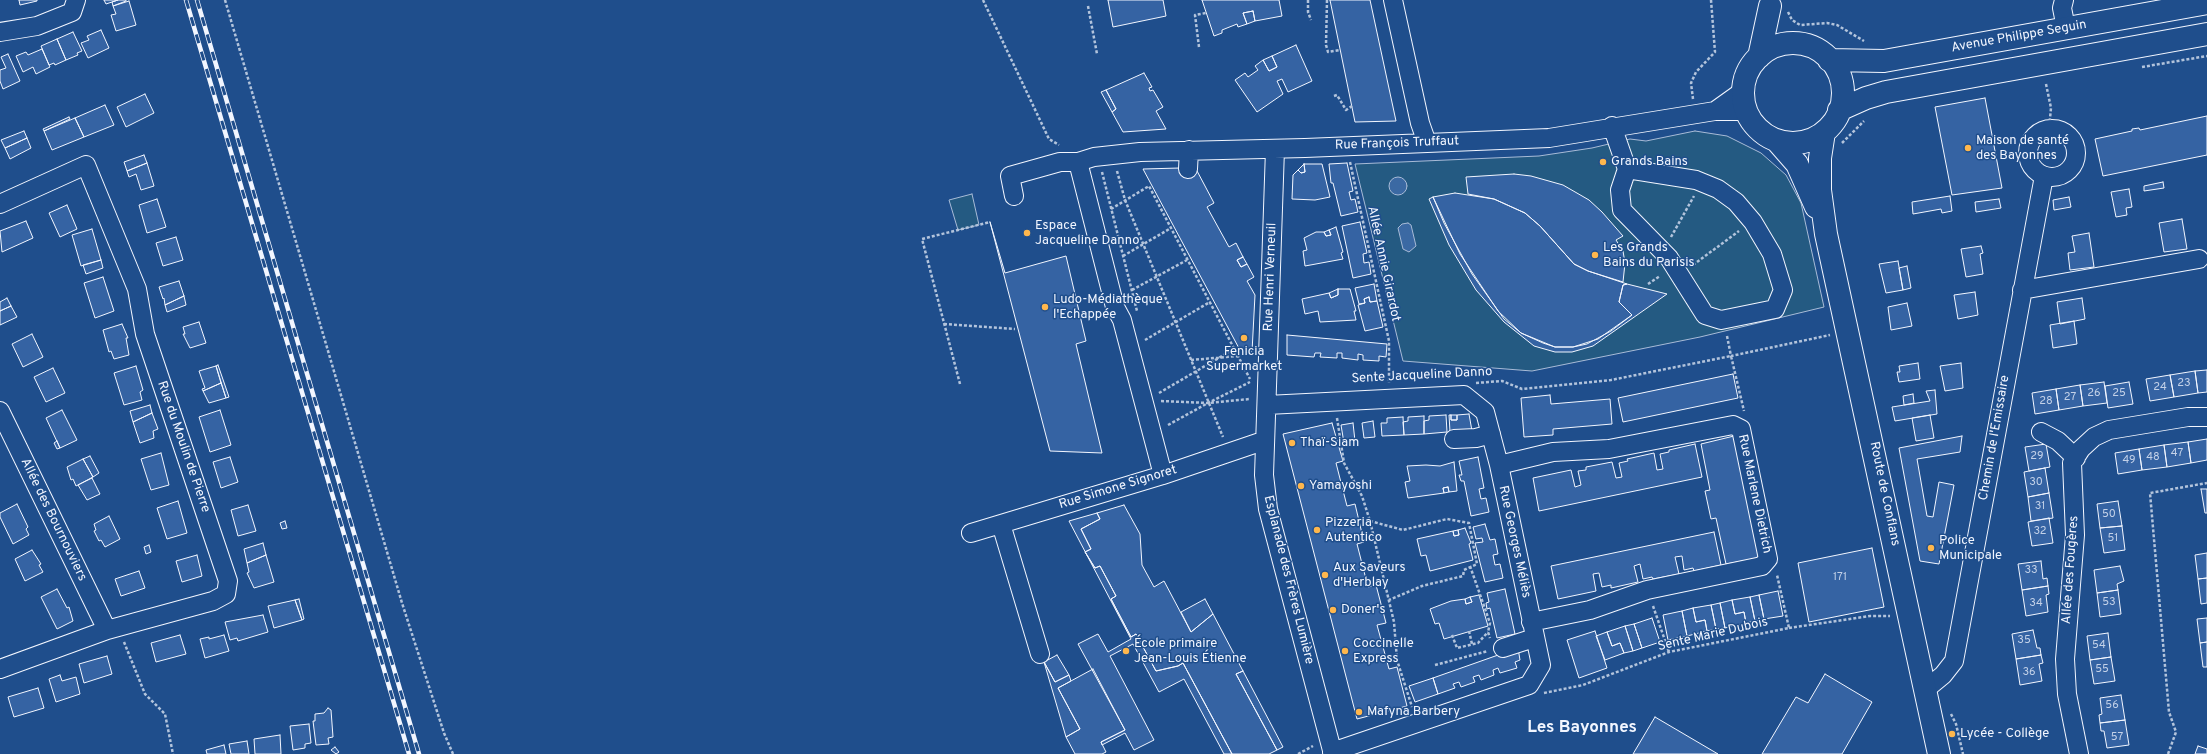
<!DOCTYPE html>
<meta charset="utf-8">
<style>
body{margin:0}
canvas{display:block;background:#1f4e8c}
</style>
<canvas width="2207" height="754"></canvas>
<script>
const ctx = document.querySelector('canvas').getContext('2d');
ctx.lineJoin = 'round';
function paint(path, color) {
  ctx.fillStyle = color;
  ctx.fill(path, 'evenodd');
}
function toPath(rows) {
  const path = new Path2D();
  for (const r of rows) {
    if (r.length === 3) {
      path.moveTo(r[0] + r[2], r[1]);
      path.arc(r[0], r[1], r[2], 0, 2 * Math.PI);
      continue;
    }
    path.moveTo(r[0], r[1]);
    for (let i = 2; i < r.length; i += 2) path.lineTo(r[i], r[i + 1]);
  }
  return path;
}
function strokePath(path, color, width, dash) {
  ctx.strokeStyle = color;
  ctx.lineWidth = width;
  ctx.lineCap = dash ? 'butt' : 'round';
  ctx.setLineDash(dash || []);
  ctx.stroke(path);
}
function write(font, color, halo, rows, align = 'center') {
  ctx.font = font + ' Overpass,sans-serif';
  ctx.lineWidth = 3;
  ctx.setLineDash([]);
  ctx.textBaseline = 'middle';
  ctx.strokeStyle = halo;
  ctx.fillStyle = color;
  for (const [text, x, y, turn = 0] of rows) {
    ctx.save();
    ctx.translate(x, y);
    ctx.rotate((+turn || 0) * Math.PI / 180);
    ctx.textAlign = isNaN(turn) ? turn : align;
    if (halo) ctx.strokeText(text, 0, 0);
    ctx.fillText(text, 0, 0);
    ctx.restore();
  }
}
const green = toPath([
 [1695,131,1727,136,1761,153,1786,175,1801,203,1824,307,1700,337,1532,371,1403,361,1355,164,1539,156,1592,148,1630,139,1646,141,1695,131],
 [972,194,979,225,958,230,949,200,972,194]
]);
const water = toPath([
 [1398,186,9],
 [1408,223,1411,225,1416,246,1409,252,1403,249,1398,228,1402,224,1408,223]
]);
const building = toPath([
 [19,0,37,0,37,1,20,5,19,0],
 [104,0,118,0,106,4,104,0],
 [118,0,126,0,126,1,113,6,112,2,118,0],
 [1108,0,1163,0,1166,16,1113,27,1108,0],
 [1202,0,1279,0,1282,16,1255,21,1253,11,1243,13,1247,24,1238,27,1237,24,1222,30,1222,33,1214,36,1202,0],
 [1330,0,1370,0,1396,121,1355,122,1330,0],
 [129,1,136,25,116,31,111,15,116,14,113,6,129,1],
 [1253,11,1255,21,1247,24,1243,13,1253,11],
 [101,30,109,48,88,58,81,43,89,40,87,36,101,30],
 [73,32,82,51,77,53,78,55,66,60,57,39,73,32],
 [57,39,66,60,55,65,54,63,49,65,41,46,57,39],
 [1296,45,1312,81,1288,92,1282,79,1277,81,1283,94,1257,112,1235,80,1245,73,1248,77,1258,70,1255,66,1263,60,1269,71,1277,67,1272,56,1296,45],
 [42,49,50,67,36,74,33,67,23,72,16,56,26,52,28,55,42,49],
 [8,54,20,81,3,89,0,81,0,70,6,68,1,57,8,54],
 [1272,56,1277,67,1269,71,1263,60,1272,56],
 [1144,73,1152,87,1149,88,1150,91,1153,90,1163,107,1156,111,1166,129,1123,132,1112,112,1116,109,1106,90,1144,73],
 [1106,90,1116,109,1112,112,1101,92,1106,90],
 [145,94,154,113,126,127,117,107,145,94],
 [1985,98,2002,188,1952,195,1935,107,1985,98],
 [105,105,114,125,84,137,75,118,105,105],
 [2207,116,2207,155,2103,176,2095,139,2132,131,2132,129,2139,128,2140,130,2207,116],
 [69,117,70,119,44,131,43,129,69,117],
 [75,118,84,137,52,150,44,131,75,118],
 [24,131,27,138,5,148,1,140,24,131],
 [27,138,31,148,10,159,5,148,27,138],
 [144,155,147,163,127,171,124,162,144,155],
 [147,163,154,186,141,190,136,174,129,177,127,171,147,163],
 [1347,163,1353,191,1349,192,1351,200,1355,199,1358,212,1341,216,1333,183,1331,183,1329,164,1347,163],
 [1304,164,1322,164,1330,197,1315,200,1292,199,1293,175,1298,170,1301,173,1305,172,1304,164],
 [1304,164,1305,172,1301,173,1298,170,1304,164],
 [1180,168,1196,169,1214,203,1207,207,1229,247,1236,243,1243,257,1237,260,1241,267,1247,264,1254,277,1247,281,1255,295,1252,352,1241,352,1143,169,1180,168],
 [1514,174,1531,176,1563,185,1589,200,1602,212,1623,236,1616,240,1623,251,1625,263,1623,282,1588,271,1574,264,1540,226,1525,213,1494,199,1468,194,1466,177,1514,174],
 [2163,182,2164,188,2144,191,2144,186,2163,182],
 [2129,189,2132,207,2126,208,2127,215,2116,217,2111,192,2129,189],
 [1455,193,1494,199,1525,213,1540,226,1574,264,1588,271,1627,284,1623,285,1619,302,1632,315,1598,339,1573,347,1555,347,1521,333,1504,319,1472,274,1444,223,1433,197,1455,193],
 [1950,196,1952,211,1942,213,1941,209,1913,214,1912,202,1950,196],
 [1433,197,1460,254,1498,311,1521,333,1543,343,1555,347,1573,347,1587,344,1611,331,1632,315,1619,302,1623,285,1627,284,1667,294,1593,346,1572,352,1555,352,1534,346,1504,322,1476,290,1449,245,1429,199,1433,197],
 [2069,197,2071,207,2054,210,2053,200,2069,197],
 [157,199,166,227,147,233,139,205,157,199],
 [1999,199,2001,208,1976,212,1975,202,1999,199],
 [67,205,77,229,60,237,49,213,67,205],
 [2182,219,2187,249,2164,252,2159,223,2182,219],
 [26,221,33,238,2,252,0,231,26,221],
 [990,222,1005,273,1066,256,1086,341,1076,344,1102,453,1050,451,990,222],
 [1360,222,1367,253,1363,254,1364,263,1369,262,1371,274,1353,278,1342,226,1360,222],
 [1336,227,1343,252,1341,253,1343,259,1305,266,1303,251,1307,250,1304,238,1316,232,1324,232,1326,236,1331,235,1329,230,1336,227],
 [92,229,101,260,81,266,72,235,92,229],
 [1329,230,1331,235,1326,236,1324,232,1329,230],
 [2089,233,2094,267,2070,270,2068,253,2075,252,2072,236,2089,233],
 [176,237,183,260,163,266,156,243,176,237],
 [1981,246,1983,253,1980,254,1983,274,1966,277,1961,249,1981,246],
 [1243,257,1247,264,1241,267,1237,260,1243,257],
 [101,260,103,268,86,274,83,265,101,260],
 [1898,261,1903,290,1886,293,1879,264,1898,261],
 [1907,266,1911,288,1903,290,1899,268,1907,266],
 [103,277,114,311,95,318,84,283,103,277],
 [179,281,184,296,165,305,164,298,163,299,159,287,179,281],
 [1374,284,1377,301,1370,302,1369,297,1364,299,1365,303,1359,304,1355,288,1374,284],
 [1338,289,1350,289,1356,311,1354,311,1356,320,1320,322,1318,311,1305,314,1302,299,1329,293,1331,298,1338,295,1338,289],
 [1338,289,1338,295,1331,298,1329,293,1338,289],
 [1975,292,1978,315,1958,319,1954,295,1975,292],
 [184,296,186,305,167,312,165,305,184,296],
 [1369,297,1370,302,1377,301,1383,327,1365,331,1358,305,1365,303,1364,299,1369,297],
 [7,298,11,306,0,311,0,302,7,298],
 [2082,298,2085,319,2060,324,2057,302,2082,298],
 [1907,303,1912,326,1891,330,1888,307,1907,303],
 [11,306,17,317,0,325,0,311,11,306],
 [2074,321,2077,344,2053,348,2050,325,2074,321],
 [199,322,206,343,190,348,183,334,185,334,183,327,199,322],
 [122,324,128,338,126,338,129,355,114,359,111,351,109,352,103,330,122,324],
 [32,334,43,357,23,367,12,344,32,334],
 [1287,335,1387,344,1386,357,1379,356,1379,361,1363,360,1363,355,1358,354,1358,360,1342,358,1342,353,1337,353,1337,358,1320,357,1321,353,1315,353,1314,357,1287,355,1287,335],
 [1918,363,1920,379,1899,382,1897,372,1900,372,1899,366,1918,363],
 [1961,363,1963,388,1945,391,1940,366,1961,363],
 [218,365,229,397,226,398,216,366,218,365],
 [136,366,143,390,140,392,142,400,124,405,114,373,136,366],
 [216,366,221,383,203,391,202,389,205,388,199,371,216,366],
 [53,368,65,393,46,402,34,377,53,368],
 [2207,370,2207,392,2198,393,2195,371,2207,370],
 [2195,371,2198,393,2174,397,2170,375,2195,371],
 [1733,374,1738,398,1623,422,1618,398,1733,374],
 [2170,375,2174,397,2150,401,2146,379,2170,375],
 [2104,382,2107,403,2083,406,2080,385,2104,382],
 [2129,382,2133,404,2108,408,2105,386,2129,382],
 [221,383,226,398,209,403,203,391,221,383],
 [2080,385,2083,406,2059,410,2056,389,2080,385],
 [2056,389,2059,410,2035,414,2032,393,2056,389],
 [1935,390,1937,414,1895,421,1892,407,1930,401,1926,391,1935,390],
 [1913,394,1914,403,1904,405,1903,396,1913,394],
 [1550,395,1551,404,1610,399,1612,424,1553,429,1553,435,1524,437,1521,398,1550,395],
 [150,405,152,413,133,422,130,411,150,405],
 [62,410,77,440,60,448,46,418,62,410],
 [220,410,231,445,210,452,199,417,220,410],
 [152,413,158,429,153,431,154,438,140,443,133,422,152,413],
 [1469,414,1472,431,1450,432,1449,415,1451,415,1451,420,1457,420,1457,415,1469,414],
 [1446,415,1447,432,1424,434,1424,421,1429,420,1429,416,1446,415],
 [1451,415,1457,415,1457,420,1451,420,1451,415],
 [1930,415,1934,438,1916,441,1912,418,1930,415],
 [1424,416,1424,434,1404,435,1403,422,1408,421,1408,417,1424,416],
 [1403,417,1404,435,1382,436,1381,423,1387,423,1387,418,1403,417],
 [1373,421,1375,437,1364,438,1362,423,1373,421],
 [1332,423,1343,461,1336,463,1347,506,1355,504,1364,542,1357,544,1368,587,1376,585,1386,623,1377,625,1389,669,1397,667,1407,706,1357,719,1283,434,1332,423],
 [1353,423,1355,441,1344,443,1341,425,1353,423],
 [1734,436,1759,558,1726,564,1716,518,1711,519,1705,491,1710,490,1701,444,1734,436],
 [1962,436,1960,452,1917,459,1927,516,1933,517,1939,482,1954,485,1939,564,1920,561,1899,448,1962,436],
 [2207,439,2207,460,2191,463,2188,442,2207,439],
 [57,441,60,448,57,449,54,443,57,441],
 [2188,442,2191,463,2167,467,2164,445,2188,442],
 [1695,444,1702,477,1539,511,1533,478,1571,470,1575,487,1581,485,1578,471,1586,470,1586,467,1612,462,1616,478,1622,477,1619,463,1628,461,1627,459,1654,453,1657,470,1663,469,1660,454,1669,452,1669,450,1695,444],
 [2046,444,2050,467,2029,471,2025,447,2046,444],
 [2164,445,2167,467,2142,470,2139,449,2164,445],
 [2139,449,2142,470,2118,474,2115,453,2139,449],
 [161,453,169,485,151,490,141,459,161,453],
 [90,456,99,473,93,477,83,459,90,456],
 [230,457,238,482,221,488,213,462,230,457],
 [1478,457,1484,488,1479,489,1481,499,1486,498,1489,512,1471,516,1464,481,1461,481,1459,475,1462,475,1459,461,1478,457],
 [83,459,93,477,76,486,73,479,71,480,67,467,83,459],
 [1454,462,1457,491,1449,492,1448,487,1443,488,1444,493,1408,498,1405,482,1410,481,1407,466,1426,465,1440,466,1454,462],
 [2045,468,2049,493,2028,497,2024,472,2045,468],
 [92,478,100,494,87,500,78,485,92,478],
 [1448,487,1449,492,1444,493,1443,488,1448,487],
 [2201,489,2207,489,2207,513,2205,513,2201,489],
 [2049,493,2053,518,2031,521,2028,497,2049,493],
 [178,501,187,533,167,539,157,508,178,501],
 [2118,501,2122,526,2100,528,2097,504,2118,501],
 [17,504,28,527,26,529,29,535,13,544,0,517,0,513,17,504],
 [248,505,256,531,238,536,231,510,248,505],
 [1124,505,1140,534,1142,565,1154,587,1164,581,1191,632,1213,614,1243,671,1236,674,1277,750,1269,754,1232,754,1183,663,1178,666,1156,671,1136,634,1131,637,1111,599,1116,596,1100,566,1095,568,1085,552,1091,549,1081,529,1100,519,1097,513,1124,505],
 [1097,513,1100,519,1081,529,1091,549,1085,552,1095,568,1100,566,1116,596,1111,599,1131,637,1136,634,1156,671,1178,666,1183,663,1232,754,1224,754,1184,679,1159,692,1133,644,1110,656,1154,740,1134,750,1125,733,1102,745,1101,742,1125,730,1078,644,1098,634,1108,652,1131,639,1069,521,1097,513],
 [109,516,120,539,105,547,101,540,99,541,94,531,96,530,94,524,109,516],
 [2049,518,2053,543,2032,546,2028,522,2049,518],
 [285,521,287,528,282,529,280,523,285,521],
 [1485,524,1490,540,1495,539,1498,554,1493,555,1495,565,1500,564,1503,578,1485,582,1475,543,1483,542,1482,538,1476,539,1473,527,1485,524],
 [2122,526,2125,550,2104,553,2100,528,2122,526],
 [1465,528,1471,543,1469,544,1473,560,1430,571,1426,555,1421,556,1417,539,1453,531,1454,536,1459,535,1458,530,1465,528],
 [1458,530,1459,535,1454,536,1453,531,1458,530],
 [1714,532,1721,565,1694,571,1693,568,1684,570,1682,556,1675,557,1679,574,1653,579,1652,577,1643,579,1640,564,1634,566,1638,582,1611,588,1611,585,1602,587,1599,573,1593,574,1596,591,1558,599,1551,566,1714,532],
 [263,543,266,555,247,563,244,549,263,543],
 [149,545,151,552,146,554,144,547,149,545],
 [1872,548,1884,607,1809,622,1798,563,1872,548],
 [32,550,41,564,39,565,43,572,25,581,15,559,32,550],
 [2207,553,2207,578,2198,579,2195,555,2207,553],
 [197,555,202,576,182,582,176,561,197,555],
 [266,555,274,582,254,588,247,573,249,572,247,563,266,555],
 [2041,561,2043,579,2047,578,2048,586,2022,590,2018,564,2041,561],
 [2120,566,2124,581,2117,584,2118,590,2097,593,2094,570,2120,566],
 [139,571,145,588,121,596,115,579,139,571],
 [2207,578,2207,603,2201,604,2198,579,2207,578],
 [2048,586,2049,594,2046,595,2048,612,2026,616,2022,590,2048,586],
 [57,589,67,608,69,607,73,621,57,629,41,597,57,589],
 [1505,589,1515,634,1497,638,1490,608,1487,609,1486,603,1489,602,1487,593,1505,589],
 [2118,590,2121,614,2100,617,2097,593,2118,590],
 [1778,591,1783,616,1764,619,1759,595,1778,591],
 [1479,595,1488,626,1444,639,1439,623,1435,624,1430,609,1451,601,1465,599,1466,604,1472,602,1470,597,1479,595],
 [1759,595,1764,619,1755,621,1750,597,1759,595],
 [1470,597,1472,602,1466,604,1465,599,1470,597],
 [1750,597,1755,621,1746,623,1744,612,1735,614,1732,600,1750,597],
 [299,599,304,619,302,620,295,600,299,599],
 [1205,599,1213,614,1191,632,1181,612,1205,599],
 [295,600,302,620,274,628,268,606,295,600],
 [1732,600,1735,614,1744,612,1746,623,1725,628,1720,603,1732,600],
 [1720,603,1725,628,1716,629,1711,605,1720,603],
 [1711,605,1716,629,1707,631,1705,620,1696,622,1693,608,1711,605],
 [1693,608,1696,622,1705,620,1707,631,1687,636,1682,611,1693,608],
 [1682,611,1687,636,1668,640,1663,615,1682,611],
 [263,615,268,632,238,641,237,638,230,640,225,622,263,615],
 [1652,618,1660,642,1642,648,1634,624,1652,618],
 [2207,618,2207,642,2200,643,2197,619,2207,618],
 [1634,624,1642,648,1633,651,1625,626,1634,624],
 [1625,626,1633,651,1624,653,1620,643,1612,646,1607,632,1625,626],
 [2033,630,2037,648,2040,648,2041,655,2016,659,2012,634,2033,630],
 [1595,631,1607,668,1579,678,1567,640,1595,631],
 [1607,632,1612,646,1620,643,1624,653,1605,660,1596,636,1607,632],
 [2108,633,2111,657,2090,660,2087,636,2108,633],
 [180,635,186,654,156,662,151,643,180,635],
 [224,635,229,651,205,658,200,639,209,637,209,639,224,635],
 [2207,642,2207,667,2203,667,2200,643,2207,642],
 [1518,648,1520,660,1515,662,1517,668,1500,673,1498,668,1493,670,1494,675,1481,680,1479,675,1473,677,1475,682,1461,687,1459,682,1453,684,1455,688,1438,694,1433,678,1518,648],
 [1057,655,1069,675,1055,682,1044,662,1057,655],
 [2041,655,2043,663,2039,664,2042,681,2020,685,2016,659,2041,655],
 [107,656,112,674,84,683,79,664,107,656],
 [2111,657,2115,681,2094,684,2090,660,2111,657],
 [1044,662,1055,682,1069,675,1071,681,1058,688,1080,729,1066,737,1044,662],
 [1093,669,1125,730,1101,742,1106,752,1102,754,1075,754,1066,737,1080,729,1058,688,1093,669],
 [1243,671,1283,747,1277,750,1236,674,1243,671],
 [1825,674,1872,702,1842,754,1762,754,1796,697,1808,703,1825,674],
 [60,675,62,681,76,677,80,694,56,702,49,679,60,675],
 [1433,678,1438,694,1415,702,1409,686,1433,678],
 [38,688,44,708,14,717,8,697,38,688],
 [2121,695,2125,720,2100,723,2099,715,2102,714,2100,698,2121,695],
 [328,708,331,710,333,737,328,738,329,744,316,745,313,721,315,721,315,714,324,713,328,708],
 [1655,717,1718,754,1633,754,1655,717],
 [2125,720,2129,745,2107,748,2104,731,2101,731,2100,723,2125,720],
 [309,724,311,743,305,744,305,748,293,750,290,726,309,724],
 [280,735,281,754,255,754,254,739,280,735],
 [247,741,249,754,231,754,229,744,247,741],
 [224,745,226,754,207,754,206,750,224,745],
 [2198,746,2207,749,2207,754,2195,754,2198,746],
 [335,747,339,752,336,754,331,750,335,747]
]);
const path = toPath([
 [225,0,402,603,444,733,453,754],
 [983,0,1049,139,1059,145],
 [1308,0,1308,12,1311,20],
 [1327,0,1326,45,1328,52,1340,50],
 [1088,6,1097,54],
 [1788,12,1792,20,1800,25,1827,23,1837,25,1864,41],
 [1199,47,1195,15,1206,13],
 [2142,67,2207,56],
 [1735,76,1741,63],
 [2046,84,2051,108,2049,129],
 [1334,96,1337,95,1346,110,1352,106],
 [1693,99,1691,83,1696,72,1715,52,1711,0],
 [1744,128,1758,141],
 [1842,143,1864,121],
 [1350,162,1389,341,1389,383],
 [1117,171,1125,200,1223,437],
 [1102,172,1137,311],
 [1111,209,1149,186,1250,379],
 [1671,237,1694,196],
 [1123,256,1171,228],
 [1693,265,1739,231],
 [1648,284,1660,276],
 [1132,290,1187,260],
 [944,324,1015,329],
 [1727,336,1731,356,1830,335],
 [1145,340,1210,302],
 [1191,360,1238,356],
 [1476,383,1502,381,1522,389,1611,380,1731,356,1744,411],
 [960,384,922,239,990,222],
 [1159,393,1234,349],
 [1161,401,1208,403,1250,399],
 [1337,418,1344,463,1362,496,1370,521,1394,622,1397,660,1412,707],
 [1168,425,1208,403,1250,382],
 [1370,521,1403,530,1447,519,1469,523,1477,564,1464,570,1463,576,1422,586,1389,600],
 [1470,566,1490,623,1488,632,1490,638],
 [1653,606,1669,652],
 [1789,628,1870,616,1890,616],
 [1469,631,1472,644],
 [1452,635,1457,648,1478,643,1488,632],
 [124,642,145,694,165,714,173,754],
 [1435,665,1488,651],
 [1544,693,1583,685,1669,652,1789,628,1777,575],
 [1951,714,1956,724,1963,754],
 [1298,754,1313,746],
 [2168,754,2176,732,2169,712,2150,493,2207,483]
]);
const minor = toPath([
 [1393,0,1420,123,1427,143],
 [2064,0,2062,8,2066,28],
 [0,32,37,26,72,12,76,0],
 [1715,111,1743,91],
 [1612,126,1627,169,1620,190,1622,210,1669,258,1705,315,1721,320,1775,309,1783,290,1772,254,1753,222,1736,202,1718,189,1696,180,1627,169],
 [2052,153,24],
 [1275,149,1264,475,1268,509,1333,754],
 [1078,162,1115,307,1122,320,1163,475],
 [1188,169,1189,150],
 [1014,196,1010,176,1060,162,1078,162,1094,157,1140,152,1305,148,1549,138,1715,111,1746,111],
 [0,204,86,165,137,289,145,334,228,581,226,594,213,601,107,630,0,669],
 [2022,290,2199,259],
 [1267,405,1464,395,1485,412,1499,465,1541,665,1529,685,1332,752],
 [0,411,107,630],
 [2041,432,2058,441,2076,458],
 [1454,439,1476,438,1491,434],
 [1499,465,1553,452,1609,449,1733,425,1741,429,1768,559,1762,566,1647,590,1590,610,1531,622],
 [1001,524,1040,654],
 [971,533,1163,475,1263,441],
 [1503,648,1534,638],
 [1926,689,1943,675,1954,661,2044,176],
 [2079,754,2067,694,2065,659,2075,535,2072,463,2081,449,2094,437,2109,430,2188,417,2207,417]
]);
const major = toPath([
 [1793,93,50],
 [1759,57,1770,6],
 [1829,60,1884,61,2207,3],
 [1839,110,1866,98,1886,92,2207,34],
 [1824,132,1820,158,1820,190,1826,234,1939,754],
 [1776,140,1797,164,1816,207]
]);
const rail = toPath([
 [186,0,409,754],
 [197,0,419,754]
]);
const markers = [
 [1968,148,4,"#ffb74d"],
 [1603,162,4,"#ffb74d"],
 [1027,233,4,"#ffb74d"],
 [1595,255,4,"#ffb74d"],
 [1045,307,4,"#ffb74d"],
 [1244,338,4,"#ffb74d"],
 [1292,443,4,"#ffb74d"],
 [1301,486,4,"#ffb74d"],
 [1317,530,4,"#ffb74d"],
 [1931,548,4,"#ffb74d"],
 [1325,575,4,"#ffb74d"],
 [1333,610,4,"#ffb74d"],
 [1126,651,4,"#ffb74d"],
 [1345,651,4,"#ffb74d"],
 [1359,712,4,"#ffb74d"],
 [1952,734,4,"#ffb74d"]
];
const numberNames = [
 ["23",2184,384],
 ["24",2160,388],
 ["26",2094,394],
 ["25",2119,394],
 ["27",2070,398],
 ["28",2046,402],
 ["47",2177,454],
 ["29",2037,457],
 ["48",2153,458],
 ["49",2129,461],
 ["30",2036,483],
 ["31",2040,507],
 ["50",2109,515],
 ["32",2040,532],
 ["51",2113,539],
 ["33",2031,571],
 ["171",1840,578],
 ["53",2109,603],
 ["34",2036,604],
 ["35",2024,641],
 ["54",2099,646],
 ["55",2102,670],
 ["36",2029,673],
 ["56",2112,706],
 ["57",2117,738]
];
const streetNames = [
 ["Avenue Philippe Seguin",2019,37,-10],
 ["Rue François Truffaut",1397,144,-2],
 ["Allée Annie Girardot",1383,264,78],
 ["Rue Henri Verneuil",1271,277,-88],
 ["Sente Jacqueline Danno",1422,376,-3],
 ["Chemin de l'Emissaire",1995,438,-80],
 ["Rue du Moulin de Pierre",183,447,71],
 ["Rue Simone Signoret",1118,488,-17],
 ["Rue Marlene Dietrich",1754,494,78],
 ["Route de Conflans",1884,494,78],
 ["Allée des Bournouviers",53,520,64],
 ["Rue Georges Méliès",1514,542,78],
 ["Allée des Fougères",2071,570,-86],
 ["Esplanade des Frères Lumière",1288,580,76],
 ["Sente Marie Dubois",1713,635,-13]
];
const poiNames = [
 ["Maison de santé",1976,141],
 ["des Bayonnes",1976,156],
 ["Grands Bains",1611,162],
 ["Espace",1035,226],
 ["Jacqueline Danno",1035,241],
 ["Les Grands",1603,248],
 ["Bains du Parisis",1603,263],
 ["Ludo-Médiathèque",1053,300],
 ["l'Echappée",1053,315],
 ["Fenicia",1244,352,"center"],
 ["Supermarket",1244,367,"center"],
 ["Thaï-Siam",1300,443],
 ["Yamayoshi",1309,486],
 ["Pizzeria",1325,523],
 ["Autentico",1325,538],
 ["Police",1939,541],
 ["Municipale",1939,556],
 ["Aux Saveurs",1333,568],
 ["d'Herblay",1333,583],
 ["Doner's",1341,610],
 ["École primaire",1134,644],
 ["Jean-Louis Étienne",1134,659],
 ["Coccinelle",1353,644],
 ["Express",1353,659],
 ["Mafyna Barbery",1367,712],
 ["Lycée - Collège",1960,734]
];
const districtNames = [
 ["Les Bayonnes",1582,729]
];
paint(green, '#245a82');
strokePath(green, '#a8bbd7', 1);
paint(water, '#3b69a3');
strokePath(water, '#a8bbd7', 1);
paint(building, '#3563a3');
strokePath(building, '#f2f6ff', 1);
strokePath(minor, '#f2f6ff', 20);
strokePath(major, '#f2f6ff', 24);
strokePath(path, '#b3c4dc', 2.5, [3, 2]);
strokePath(minor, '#1f4e8c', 18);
strokePath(major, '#1f4e8c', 22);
strokePath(rail, '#f2f6ff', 4.5);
strokePath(rail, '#1f4e8c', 3, [9]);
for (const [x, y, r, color] of markers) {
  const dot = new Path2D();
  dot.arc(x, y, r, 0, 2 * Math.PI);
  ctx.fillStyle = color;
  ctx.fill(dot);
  strokePath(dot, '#1f4e8c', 1.5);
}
write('11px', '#c3d1e8', null, numberNames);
write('13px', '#f2f6ff', '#1f4e8c', streetNames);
write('13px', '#f2f6ff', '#1f4e8c', poiNames, 'left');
write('bold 17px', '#f2f6ff', '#1f4e8c', districtNames);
</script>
